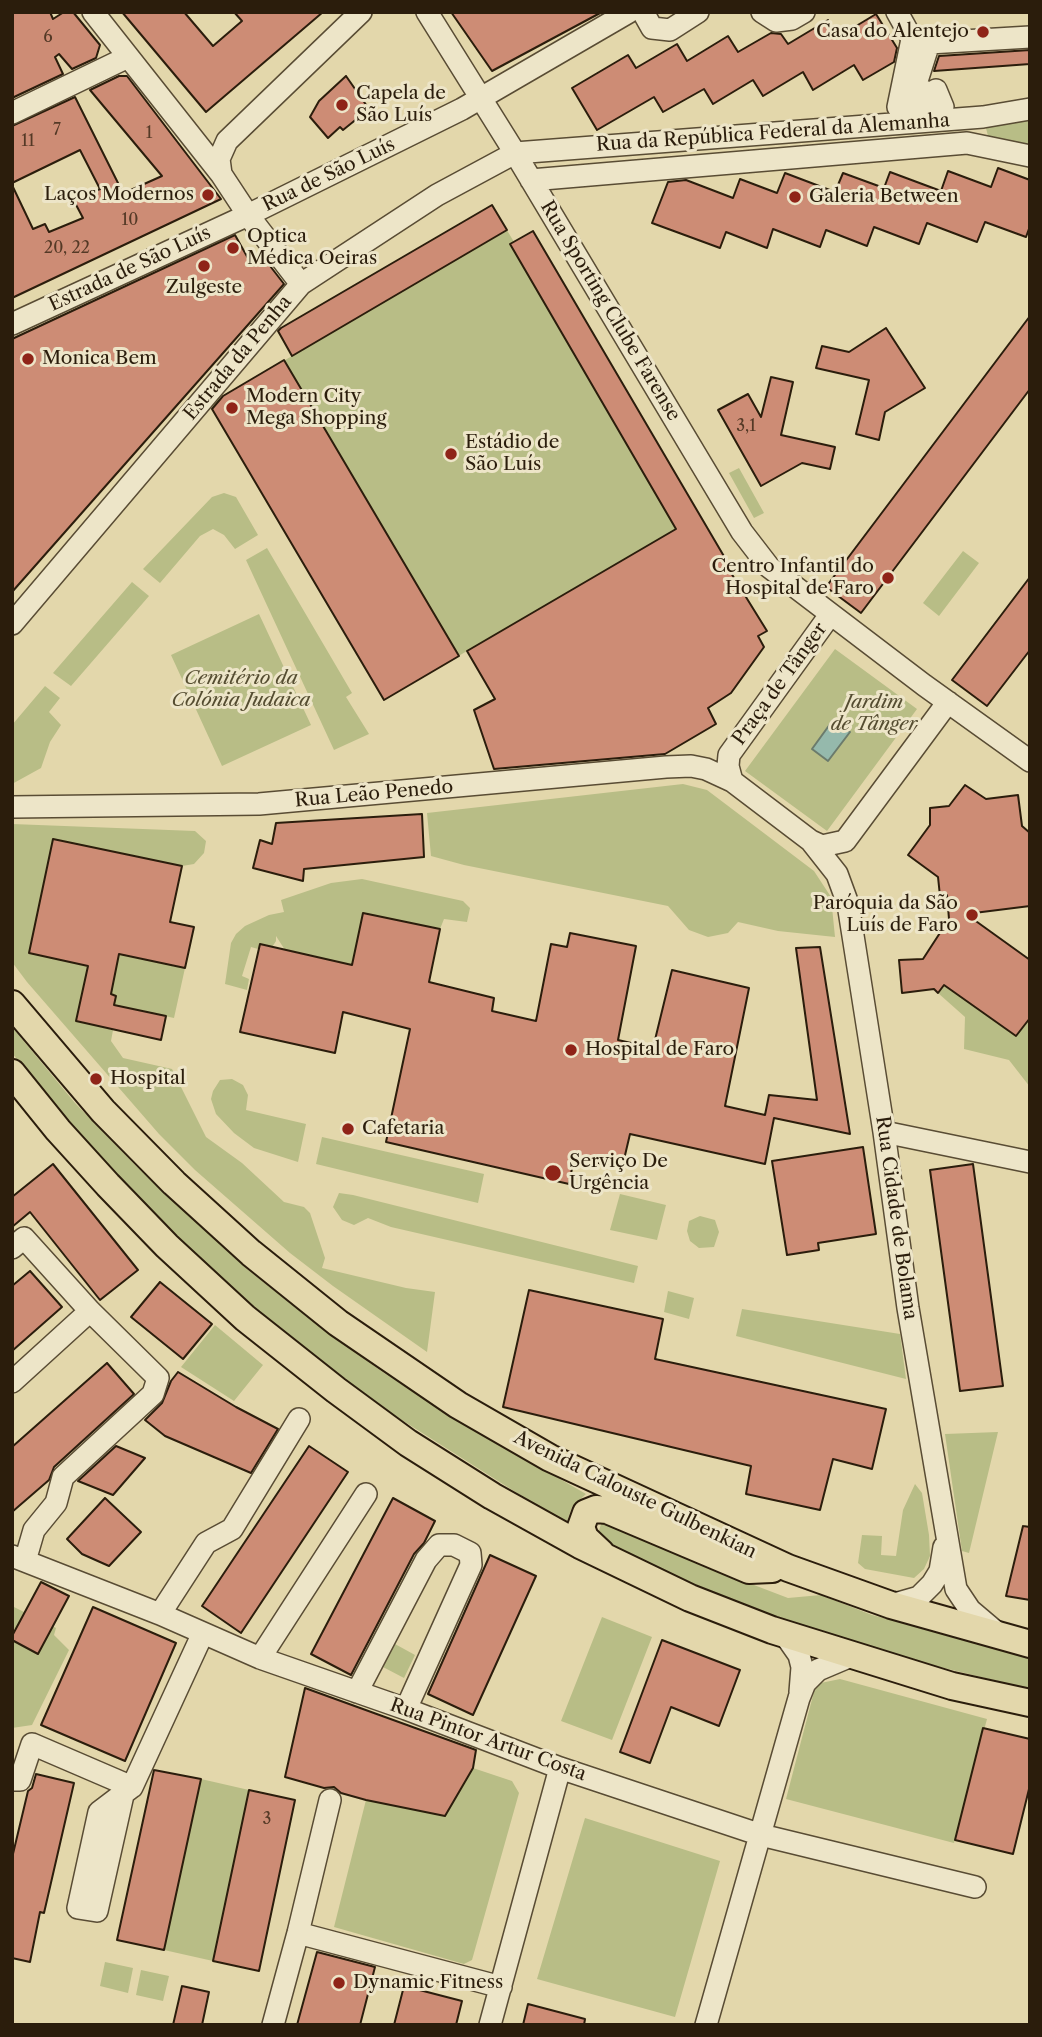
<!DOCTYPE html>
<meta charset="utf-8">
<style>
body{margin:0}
#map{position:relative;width:1042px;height:2037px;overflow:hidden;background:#e3d7ab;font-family:"Libre Caslon Text",serif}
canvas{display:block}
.frame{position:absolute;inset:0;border:14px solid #2b1d0c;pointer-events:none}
</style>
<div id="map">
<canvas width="1042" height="2037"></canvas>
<div class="frame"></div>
</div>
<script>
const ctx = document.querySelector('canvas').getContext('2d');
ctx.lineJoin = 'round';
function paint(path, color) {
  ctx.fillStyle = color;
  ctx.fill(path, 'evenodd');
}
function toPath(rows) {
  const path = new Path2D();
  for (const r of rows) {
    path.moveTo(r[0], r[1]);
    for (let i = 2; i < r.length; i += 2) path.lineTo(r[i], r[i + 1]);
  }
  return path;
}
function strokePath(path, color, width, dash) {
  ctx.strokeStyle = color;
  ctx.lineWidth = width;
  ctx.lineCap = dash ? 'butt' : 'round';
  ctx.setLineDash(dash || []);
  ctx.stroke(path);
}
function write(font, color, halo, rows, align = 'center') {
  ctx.font = font + ' "Libre Caslon Text",serif';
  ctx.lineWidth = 6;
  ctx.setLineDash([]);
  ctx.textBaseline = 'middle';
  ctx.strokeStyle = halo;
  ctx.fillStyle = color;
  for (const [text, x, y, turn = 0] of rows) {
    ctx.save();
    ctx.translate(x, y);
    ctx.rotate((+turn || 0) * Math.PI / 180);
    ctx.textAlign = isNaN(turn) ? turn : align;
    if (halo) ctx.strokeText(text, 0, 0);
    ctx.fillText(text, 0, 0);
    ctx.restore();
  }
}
const green = toPath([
 [1030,119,1030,146,988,136,986,128],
 [492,205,514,242,533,231,697,550,481,676,467,651,384,700,210,404,292,356,277,330],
 [739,468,764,513,754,518,729,473],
 [224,493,236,497,258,535,235,549,224,535,213,529,200,536,160,583,143,569,212,497],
 [267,548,352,693,346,697,369,734,334,750,246,560],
 [963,551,979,563,939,616,923,603],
 [132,582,149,596,71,686,53,673],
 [259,614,311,725,222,766,171,655],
 [835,649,917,709,827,831,745,771],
 [45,686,60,698,49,712,61,725,50,742,41,768,12,784,12,725],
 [683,784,707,790,814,871,831,897,835,937,778,931,738,922,728,933,708,937,689,930,668,906,464,865,431,856,427,813],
 [12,824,195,831,206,841,204,853,194,864,182,866,53,839,29,953,115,972,119,954,185,968,174,1018,114,1005,116,995,84,988,76,1021,113,1030,111,1041,123,1058,172,1069,206,1137,242,1163,284,1202,304,1207,310,1213,325,1258,322,1268,406,1288,435,1292,427,1352,333,1286,290,1253,195,1170,159,1134,27,982,12,962],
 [362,879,463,901,470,908,467,922,444,919,440,929,363,913,352,965,285,950,276,936,276,941,269,952,251,947,242,976,249,979,247,990,225,984,231,943,236,934,245,926,269,915,284,912,281,900,331,883],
 [944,985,1016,1036,1030,1018,1030,1087,1009,1060,964,1049,965,1017,938,993],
 [12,1027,75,1103,136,1166,248,1270,314,1322,384,1373,449,1415,586,1494,572,1507,566,1524,397,1417,317,1358,258,1310,192,1250,110,1169,56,1108,12,1053],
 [232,1079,243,1085,248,1095,246,1110,306,1124,298,1162,254,1148,234,1133,216,1114,211,1099,213,1091,220,1080],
 [322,1137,484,1174,478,1203,316,1164],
 [339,1193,353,1195,638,1266,634,1283,391,1227,368,1218,354,1225,342,1220,333,1207],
 [620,1194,666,1205,657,1240,610,1230],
 [700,1216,715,1220,719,1232,714,1247,699,1248,690,1241,687,1231,689,1221],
 [668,1291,694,1298,689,1319,664,1312],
 [742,1309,900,1334,906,1379,736,1336],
 [215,1325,263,1365,234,1401,181,1367],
 [998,1432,969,1553,962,1551,945,1434],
 [915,1484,922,1493,929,1535,930,1556,924,1569,914,1578,865,1569,858,1563,862,1535,882,1536,881,1555,896,1556,903,1510],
 [609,1521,754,1585,788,1598,821,1595,872,1615,1030,1656,1030,1689,883,1653,808,1628,721,1596,605,1544,598,1534,601,1524],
 [12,1606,56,1628,54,1635,69,1650,32,1725,12,1728],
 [602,1617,652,1637,612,1740,561,1721],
 [395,1644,415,1655,404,1678,383,1667],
 [840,1679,987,1719,954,1843,786,1799,816,1684],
 [473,1768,512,1781,519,1793,472,1960,464,1964,334,1927,366,1800,445,1816],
 [201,1779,249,1790,213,1961,164,1950],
 [585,1818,720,1861,675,2017,537,1979],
 [105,1962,133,1968,128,1993,100,1986],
 [141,1970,169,1976,163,2001,136,1995]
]);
const water = toPath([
 [833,720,850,732,828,761,812,749,833,720]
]);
const building = toPath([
 [12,12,50,12,53,19,64,12,73,12,100,45,96,58,72,69,59,54,55,57,63,74,12,98,12,12],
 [122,12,184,12,213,46,242,21,234,12,323,12,206,112,122,12],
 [451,12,602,12,492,71,451,12],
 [876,14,897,48,894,62,863,80,854,65,813,90,803,72,763,96,753,80,713,104,704,89,663,112,654,97,597,130,572,88,628,55,636,68,677,44,687,61,728,36,738,52,771,33,781,34,788,44,828,20,838,37,876,14],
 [1030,50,1030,64,934,71,939,56,1030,50],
 [119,76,127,76,221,199,12,298,12,185,33,229,45,224,49,232,83,218,74,201,100,189,80,150,12,183,12,126,75,97,122,191,124,193,162,176,90,90,119,76],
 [346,76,369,109,343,130,340,127,328,138,310,117,319,101,346,76],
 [998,168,1030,180,1030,226,1026,237,985,222,977,242,927,223,919,244,874,227,867,246,826,230,820,247,773,229,767,248,726,232,720,248,652,223,668,182,686,180,733,198,740,179,777,193,785,173,835,192,843,173,884,188,890,172,941,191,948,171,991,187,998,168],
 [492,205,507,230,292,356,278,331,281,328,492,205],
 [533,231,725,558,723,560,767,631,758,636,764,647,731,693,708,708,716,724,665,754,494,769,474,710,495,699,467,651,676,529,510,244,533,231],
 [235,235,249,260,260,253,284,284,12,592,12,339,235,235],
 [1030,316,1030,389,861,613,826,587,1030,316],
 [886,328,925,388,885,412,879,440,856,434,869,380,816,368,822,346,849,352,886,328],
 [284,360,459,656,384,700,212,409,223,396,284,360],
 [771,377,793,382,781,435,835,447,830,469,802,463,761,486,718,410,748,394,761,417,771,377],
 [1030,577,1030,650,987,706,952,680,1030,577],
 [965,785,986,799,1018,795,1022,826,1030,833,1030,906,966,914,1030,960,1030,1018,1016,1036,944,985,938,993,934,989,902,993,899,960,923,959,949,919,947,895,940,896,938,877,908,855,930,825,930,808,949,806,965,785],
 [422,814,424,857,304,869,303,881,253,868,260,840,272,844,276,823,422,814],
 [53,839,182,866,170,922,194,927,185,968,119,954,111,994,116,996,114,1005,166,1016,161,1040,76,1021,88,966,29,953,53,839],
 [363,913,440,929,429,982,494,998,492,1011,536,1021,551,944,567,947,570,933,636,946,618,1040,653,1048,672,970,749,988,725,1106,765,1115,769,1095,817,1100,796,948,820,947,850,1134,774,1118,765,1164,630,1134,622,1168,574,1158,569,1184,386,1142,410,1029,343,1012,335,1053,240,1032,260,944,352,965,363,913],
 [863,1147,876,1234,818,1243,819,1250,787,1255,772,1161,863,1147],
 [53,1164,138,1270,100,1300,30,1212,12,1227,12,1197,53,1164],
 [973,1164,1003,1386,960,1391,930,1170,973,1164],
 [30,1271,62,1307,12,1351,12,1286,30,1271],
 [160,1282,212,1324,183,1359,131,1317,160,1282],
 [529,1290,663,1319,655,1359,886,1409,872,1469,833,1459,820,1510,746,1494,751,1466,503,1407,529,1290],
 [107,1363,134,1394,54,1467,49,1480,12,1512,12,1447,107,1363],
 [178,1372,236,1407,278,1429,251,1473,165,1436,145,1420,162,1403,171,1381,178,1372],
 [116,1446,145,1458,113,1495,78,1481,116,1446],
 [309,1446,348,1472,241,1633,202,1606,309,1446],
 [105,1498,141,1532,109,1566,82,1554,67,1539,105,1498],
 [393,1498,435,1521,424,1543,414,1554,351,1675,311,1654,393,1498],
 [1023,1526,1030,1527,1030,1600,1006,1596,1023,1526],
 [490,1555,536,1576,473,1715,428,1694,490,1555],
 [41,1582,69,1596,38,1654,12,1640,12,1636,41,1582],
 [93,1607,176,1643,125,1761,41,1725,93,1607],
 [662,1640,740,1670,719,1726,671,1707,650,1763,620,1752,662,1640],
 [305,1688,476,1750,473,1768,445,1816,366,1800,341,1793,334,1787,324,1788,285,1777,305,1688],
 [983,1728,1030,1739,1030,1785,1013,1854,955,1840,983,1728],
 [154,1770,201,1779,164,1950,117,1940,154,1770],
 [36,1774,74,1783,44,1913,40,1912,30,1962,12,1958,12,1858,28,1791,32,1788,36,1774],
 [249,1790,295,1800,259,1971,213,1961,249,1790],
 [317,1952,375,1967,360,2025,297,2025,317,1952],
 [182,1986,209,1992,202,2025,173,2025,182,1986],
 [404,1986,462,2001,456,2025,394,2025,404,1986],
 [528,2004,585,2019,584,2025,523,2025,528,2004]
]);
const minor = toPath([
 [93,12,221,174,248,215,301,284],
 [427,12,515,153,742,532,769,567,924,685,1030,761],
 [643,12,652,28,670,30,698,12],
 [762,12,776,21,792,19,804,12],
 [897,12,912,39,898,107,943,107,936,90,930,96,928,92,922,91,919,98,911,93,910,85,916,84,929,43,1030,37],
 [12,113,128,57],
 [221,174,219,159,227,141,361,12],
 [531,180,967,143,1030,156],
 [12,324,248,215,462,109,629,12],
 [830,615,729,755,728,766,732,781,811,841,822,846,845,841,948,702],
 [12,624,301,284,437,195,515,153,983,117,1030,109],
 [12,807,259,804,666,767,691,766,706,769,732,781],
 [811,841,837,874,848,904,884,1132,908,1308,956,1589,970,1610,996,1632],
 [884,1132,1030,1162],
 [12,1248,24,1238,90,1311,158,1378,153,1394,63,1477,56,1503,34,1530,25,1561],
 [12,1382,90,1311],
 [12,1556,160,1614,260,1658,406,1709,560,1768,761,1835,975,1887],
 [891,1605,919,1597,932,1584,940,1571,944,1547],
 [160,1614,206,1543,232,1529,299,1419],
 [785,1635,799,1655,802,1667,800,1692],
 [260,1658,366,1494],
 [357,1692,426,1560,439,1545,454,1545,470,1553,471,1565,406,1709],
 [12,1780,20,1780,32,1744,132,1787],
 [123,1795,97,1911,78,1908,99,1812,132,1787,203,1633],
 [298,1933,501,1987],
 [273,2025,298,1933,330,1800],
 [490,2025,560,1768],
 [706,2025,799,1698,805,1683,818,1670,851,1656]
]);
const major = toPath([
 [12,1004,103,1111,174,1183,251,1253,338,1323,458,1405,550,1458,788,1568,891,1605,1030,1644],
 [12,1073,58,1130,108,1185,167,1246,245,1318,336,1390,408,1443,492,1496,580,1545,690,1598,772,1630,952,1686,1030,1703],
 [601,1553,585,1538,581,1527,586,1513,596,1509,607,1510,749,1570,772,1569]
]);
const markers = [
 [983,32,7,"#8f2418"],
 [342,105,7,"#8f2418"],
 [208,195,7,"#8f2418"],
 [795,197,7,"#8f2418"],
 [233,248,7,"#8f2418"],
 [204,266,7,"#8f2418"],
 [28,359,7,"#8f2418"],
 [232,408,7,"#8f2418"],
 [451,454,7,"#8f2418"],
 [888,578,7,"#8f2418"],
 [972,915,7,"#8f2418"],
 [571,1050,7,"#8f2418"],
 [96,1079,7,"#8f2418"],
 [348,1129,7,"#8f2418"],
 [553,1173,9,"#8f2418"],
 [339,1983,7,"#8f2418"]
];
const numberNames = [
 ["6",48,37],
 ["7",57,130],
 ["1",149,133],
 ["11",28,141],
 ["10",130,220],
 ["20, 22",67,248],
 ["3,1",746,426],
 ["3",267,1819]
];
const poiNames = [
 ["Casa do Alentejo",969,32,"right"],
 ["Capela de",356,94],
 ["São Luís",356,116],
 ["Laços Modernos",194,195,"right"],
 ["Galeria Between",809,197],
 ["Optica",247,237],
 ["Médica Oeiras",247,259],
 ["Zulgeste",204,288,"center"],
 ["Monica Bem",42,359],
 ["Modern City",246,397],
 ["Mega Shopping",246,419],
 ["Estádio de",465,443],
 ["São Luís",465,465],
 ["Centro Infantil do",874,567,"right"],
 ["Hospital de Faro",874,589,"right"],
 ["Paróquia da São",958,904,"right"],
 ["Luís de Faro",958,926,"right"],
 ["Hospital de Faro",585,1050],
 ["Hospital",110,1079],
 ["Cafetaria",362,1129],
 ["Serviço De",569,1162],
 ["Urgência",569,1184],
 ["Dynamic Fitness",353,1983]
];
const streetNames = [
 ["Rua da República Federal da Alemanha",773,133,-4],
 ["Rua de São Luís",329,175,-26],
 ["Estrada de São Luís",130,269,-25],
 ["Rua Sporting Clube Farense",610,311,59],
 ["Estrada da Penha",238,358,-50],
 ["Praça de Tânger",780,684,-54],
 ["Rua Leão Penedo",374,794,-5],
 ["Rua Cidade de Bolama",896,1218,82],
 ["Avenida Calouste Gulbenkian",635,1495,26],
 ["Rua Pintor Artur Costa",488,1740,20]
];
const parkNames = [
 ["Cemitério da",241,679],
 ["Colónia Judaica",241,701],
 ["Jardim",874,703],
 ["de Tânger",874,725]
];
paint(green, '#b8bd86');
paint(water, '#95b9ac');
strokePath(water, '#6b7b6c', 2);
paint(building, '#cd8c75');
strokePath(building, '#2b1d0c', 2);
strokePath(minor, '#594c34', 24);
strokePath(major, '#2b1d0c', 30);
strokePath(minor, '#ede5c8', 21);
strokePath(major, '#e3d7ab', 26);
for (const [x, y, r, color] of markers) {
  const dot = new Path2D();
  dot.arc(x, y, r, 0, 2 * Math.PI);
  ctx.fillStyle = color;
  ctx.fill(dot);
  strokePath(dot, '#ede5c8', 2.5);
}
write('16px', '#543926', null, numberNames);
write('19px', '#2b1d0c', '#ede5c8', poiNames, 'left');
write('19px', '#2b1d0c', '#ede5c8', streetNames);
write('italic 19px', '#554d31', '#ede5c8', parkNames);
</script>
